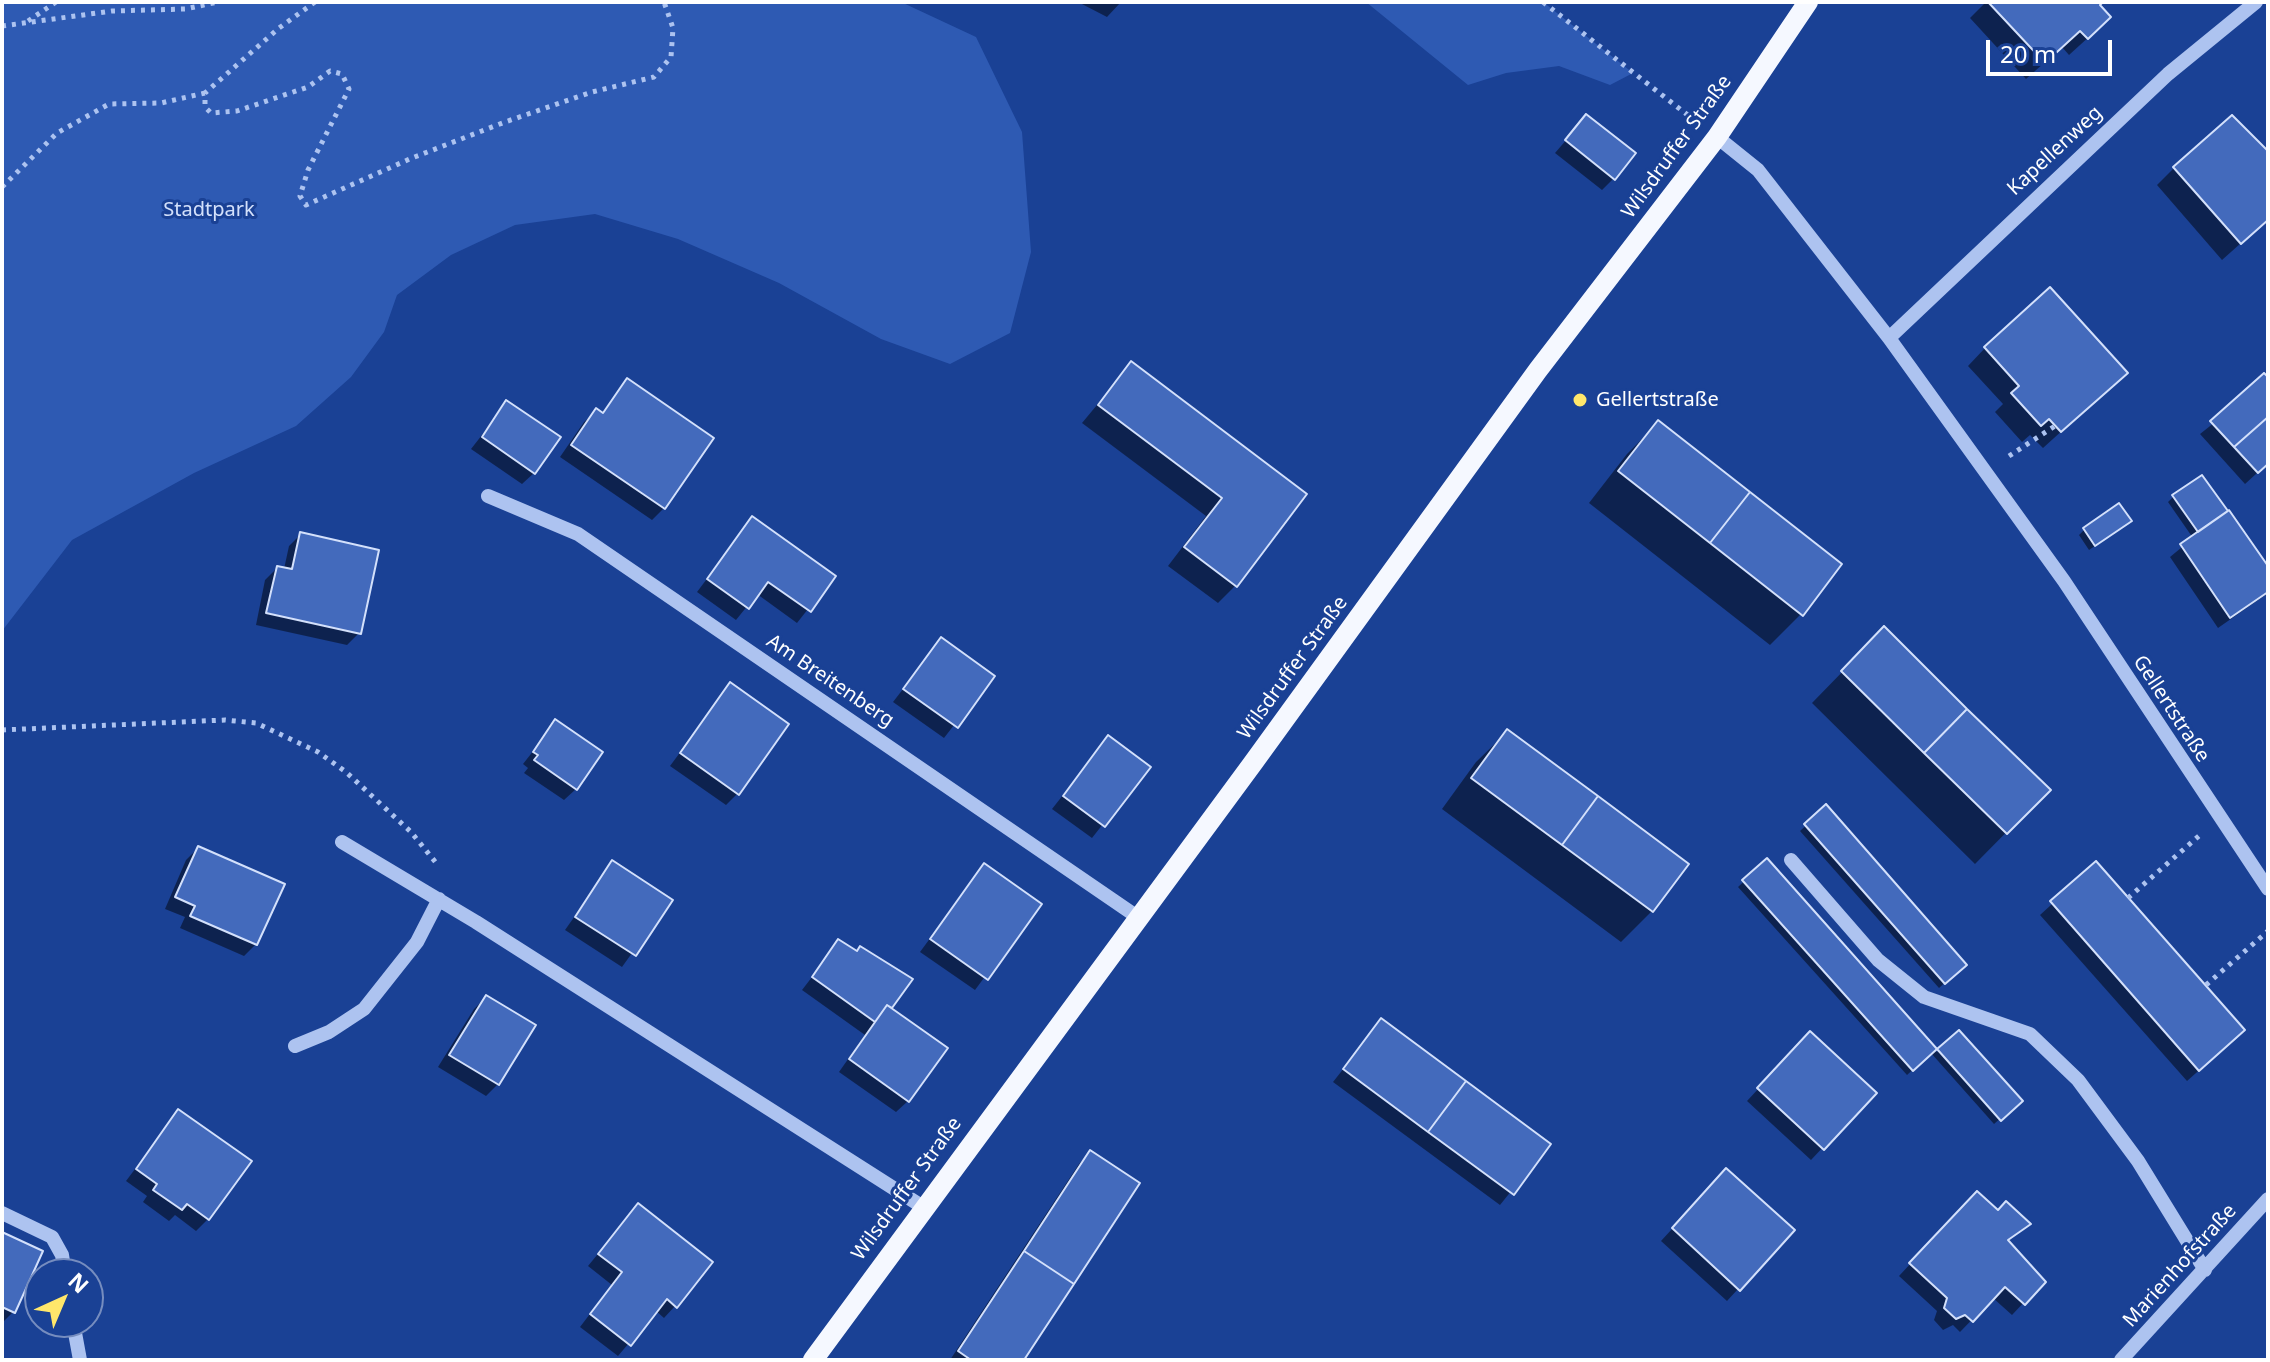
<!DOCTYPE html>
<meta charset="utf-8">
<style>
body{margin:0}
#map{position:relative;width:2270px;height:1362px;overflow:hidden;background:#1a4195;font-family:"Noto Sans",sans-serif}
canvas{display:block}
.frame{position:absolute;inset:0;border:4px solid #fff;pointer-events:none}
.north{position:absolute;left:24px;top:1258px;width:80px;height:80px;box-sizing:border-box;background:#1a4195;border:2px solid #768dbf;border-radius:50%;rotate:44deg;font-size:22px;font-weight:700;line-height:32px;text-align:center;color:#fff}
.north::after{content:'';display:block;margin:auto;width:28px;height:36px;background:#ffe76b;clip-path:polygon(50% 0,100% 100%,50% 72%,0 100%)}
.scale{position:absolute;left:1986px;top:40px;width:126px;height:36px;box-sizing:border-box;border:4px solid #fff;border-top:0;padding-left:10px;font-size:24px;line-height:28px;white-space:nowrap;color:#fff;-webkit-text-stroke:6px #1a4195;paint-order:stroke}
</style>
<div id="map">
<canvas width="2270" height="1362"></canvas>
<div class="frame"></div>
<div class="north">N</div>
<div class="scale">20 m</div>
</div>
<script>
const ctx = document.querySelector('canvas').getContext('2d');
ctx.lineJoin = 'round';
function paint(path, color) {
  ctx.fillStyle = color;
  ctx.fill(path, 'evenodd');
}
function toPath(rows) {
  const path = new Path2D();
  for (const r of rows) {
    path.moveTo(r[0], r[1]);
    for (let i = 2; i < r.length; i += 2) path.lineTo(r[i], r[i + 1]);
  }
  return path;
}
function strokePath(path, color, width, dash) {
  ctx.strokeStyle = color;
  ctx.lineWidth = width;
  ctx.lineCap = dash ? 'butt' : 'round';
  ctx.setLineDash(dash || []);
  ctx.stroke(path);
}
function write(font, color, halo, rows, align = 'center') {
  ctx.font = font + ' "Noto Sans",sans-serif';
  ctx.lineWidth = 6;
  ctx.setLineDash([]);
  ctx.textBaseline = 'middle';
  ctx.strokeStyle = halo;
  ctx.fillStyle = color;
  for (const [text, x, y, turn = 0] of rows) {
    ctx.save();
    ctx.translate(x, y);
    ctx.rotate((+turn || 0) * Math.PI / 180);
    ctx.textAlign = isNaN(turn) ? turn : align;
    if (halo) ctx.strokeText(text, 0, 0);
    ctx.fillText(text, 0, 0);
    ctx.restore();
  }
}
const green = toPath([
 [2,2,901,2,976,37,1022,132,1031,252,1010,333,950,364,881,339,779,283,678,239,595,214,515,225,451,255,397,295,384,332,351,377,296,426,194,473,72,540,2,631],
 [1366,2,1543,2,1633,73,1610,85,1559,66,1506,73,1468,85]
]);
const shadow = toPath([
 [1078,2,1121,2,1107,17],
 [1986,2,2101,2,2091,35,2069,55,2062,47,2026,79,1970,18],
 [1586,117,1614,178,1602,190,1555,153],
 [2268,158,2268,219,2222,260,2157,185,2174,168],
 [1985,348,2107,390,2043,448,2030,435,2022,442,1995,412,2003,404,1968,366],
 [1131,364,1304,494,1236,585,1218,603,1168,566,1206,516,1082,423],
 [2268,380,2268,463,2245,484,2200,434],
 [627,381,664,508,652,520,560,457,584,422,596,411,601,414],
 [507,403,534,473,522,484,471,449],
 [1658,423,1801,614,1770,645,1589,503,1627,454],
 [2174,496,2268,570,2268,593,2218,628,2170,557,2193,538,2168,502],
 [752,519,834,576,797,623,757,594,736,620,697,592],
 [2124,526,2089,550,2079,535,2084,530],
 [301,534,359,633,347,645,256,625,265,580,277,568,284,569,289,546],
 [1884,629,2048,790,1975,864,1812,703],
 [941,640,992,676,944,738,893,702],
 [730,685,738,793,726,805,670,766],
 [556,722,576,789,564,800,524,773,528,768,523,764],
 [1507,732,1652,911,1621,942,1442,809,1476,762],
 [1108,738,1148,767,1092,838,1052,809],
 [1826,807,1965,964,1939,988,1800,831],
 [198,848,256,944,244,956,180,928,185,917,165,909,186,860],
 [1766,861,1937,1052,1958,1033,2020,1101,1994,1124,1931,1053,1907,1075,1738,887],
 [613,862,670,900,622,967,565,930],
 [2096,864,2231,1042,2187,1081,2040,915],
 [984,865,1039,904,975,990,920,952],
 [839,942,910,979,889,1008,908,1101,896,1112,839,1072,865,1035,802,990],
 [486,997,498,1084,486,1096,438,1067,474,1009],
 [1381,1021,1549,1144,1500,1205,1333,1082],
 [1798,1046,1874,1093,1811,1160,1747,1101],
 [178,1112,208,1219,196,1231,175,1215,169,1221,143,1202,147,1196,126,1181],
 [1090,1152,1021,1360,950,1360,1079,1164],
 [1715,1182,1738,1289,1727,1301,1661,1241],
 [638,1205,675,1306,664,1318,656,1311,618,1356,580,1327,612,1285,588,1266],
 [1965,1205,2028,1224,2007,1242,2043,1282,2012,1315,1993,1298,1960,1332,1953,1325,1943,1330,1934,1320,1937,1311,1899,1276],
 [2,1234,41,1252,13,1312,2,1323]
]);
const building = toPath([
 [1988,2,2103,2,2100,5,2111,17,2088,39,2080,31,2045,63,1988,2],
 [1586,114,1636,153,1615,180,1565,140,1586,114],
 [2232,115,2268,151,2268,220,2241,244,2173,167,2232,115],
 [2050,287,2128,373,2061,432,2049,419,2041,426,2011,393,2019,386,1984,347,2050,287],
 [1131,361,1307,494,1237,587,1184,547,1222,498,1098,405,1131,361],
 [2264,373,2268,377,2268,417,2234,447,2210,421,2264,373],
 [627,378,714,438,665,509,571,445,596,408,603,413,627,378],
 [506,400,561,437,535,474,482,437,506,400],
 [2268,417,2268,464,2258,473,2234,447,2268,417],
 [1658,420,1750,492,1710,543,1618,471,1658,420],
 [2202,475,2228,511,2198,532,2172,495,2202,475],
 [1750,492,1842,564,1803,616,1710,543,1750,492],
 [2119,503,2132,521,2095,546,2083,528,2119,503],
 [2229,510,2268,566,2268,592,2230,618,2180,544,2229,510],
 [752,516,836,576,811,612,768,582,749,609,707,579,752,516],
 [300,532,379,550,361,634,266,613,277,566,292,569,300,532],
 [1884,626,1967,709,1924,753,1841,671,1884,626],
 [941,637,995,676,958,728,903,689,941,637],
 [730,682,789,724,739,795,680,753,730,682],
 [1967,709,2051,790,2007,834,1924,753,1967,709],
 [555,719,603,752,577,790,534,760,538,755,533,752,555,719],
 [1507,729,1598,796,1562,845,1471,778,1507,729],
 [1108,735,1151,767,1105,827,1063,796,1108,735],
 [1598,796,1689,864,1653,912,1562,845,1598,796],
 [1826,804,1967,965,1945,984,1804,824,1826,804],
 [198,846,285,884,257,945,190,916,195,906,175,897,198,846],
 [1767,858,1937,1049,1913,1071,1742,880,1767,858],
 [612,860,673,900,636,956,575,917,612,860],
 [2096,861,2245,1030,2199,1071,2050,901,2096,861],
 [984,863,1042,904,988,980,930,939,984,863],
 [838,939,857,951,860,946,913,979,892,1008,887,1005,875,1022,812,977,838,939],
 [486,995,536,1025,499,1085,449,1055,486,995],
 [887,1005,948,1048,909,1102,849,1059,887,1005],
 [1381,1018,1466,1081,1428,1132,1343,1069,1381,1018],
 [1959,1030,2023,1101,2001,1121,1937,1049,1959,1030],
 [1810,1031,1877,1093,1824,1150,1757,1088,1810,1031],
 [1466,1081,1551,1144,1514,1195,1428,1132,1466,1081],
 [178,1109,252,1161,209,1220,187,1204,182,1210,153,1190,157,1184,136,1169,178,1109],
 [1090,1150,1140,1183,1074,1284,1024,1251,1090,1150],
 [1726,1168,1795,1230,1740,1291,1672,1228,1726,1168],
 [1977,1191,1998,1210,2006,1201,2031,1224,2008,1240,2046,1282,2025,1305,2005,1287,1973,1322,1965,1315,1956,1319,1944,1308,1947,1298,1909,1263,1977,1191],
 [638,1203,713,1262,677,1308,667,1299,631,1346,590,1314,622,1272,598,1254,638,1203],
 [2,1232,43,1251,15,1313,2,1307,2,1232],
 [1024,1251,1074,1284,1024,1360,971,1360,958,1351,1024,1251]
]);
const path = toPath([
 [315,2,279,28,205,93,205,107,211,113,237,111,308,87,330,71,342,74,349,89,308,170,300,196,306,205,412,158,505,122,592,92,654,77,671,57,673,28,664,2],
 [1543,2,1694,120],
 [28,21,56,2],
 [2,26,112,11,185,9,218,2],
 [2,187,57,133,109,104,161,103,205,93],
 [2009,456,2055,426],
 [2,730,225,720,256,723,318,752,346,772,411,832,437,864],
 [2128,898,2200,835],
 [2206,985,2268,931]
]);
const minor = toPath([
 [1717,137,1758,170,1889,338,2064,581,2268,889],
 [1889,338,2168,74,2256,2],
 [488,496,578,534,1139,918],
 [342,842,476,922,923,1207],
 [1791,860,1878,960,1924,997,2030,1034,2078,1080,2138,1161,2205,1270],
 [295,1046,329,1032,364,1009,417,942,439,899],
 [2,1213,52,1237,62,1255,65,1274],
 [73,1322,80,1360],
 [2121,1360,2268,1199]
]);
const major = toPath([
 [813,1360,1253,763,1538,370,1717,137,1808,2]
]);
const markers = [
 [1580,400,8,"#ffe76b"]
];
const streetNames = [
 ["Wilsdruffer Straße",1677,147,-54],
 ["Kapellenweg",2055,151,-43],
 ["Wilsdruffer Straße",1293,668,-54],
 ["Am Breitenberg",830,681,34],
 ["Gellertstraße",2171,709,57],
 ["Wilsdruffer Straße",907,1189,-54],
 ["Marienhofstraße",2180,1266,-48]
];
const parkNames = [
 ["Stadtpark",209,210]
];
const poiNames = [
 ["Gellertstraße",1596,400]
];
paint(green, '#2e5ab3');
paint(shadow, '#0007');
paint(building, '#436abc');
strokePath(building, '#d3e0fb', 2);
strokePath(path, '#adc3f0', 5, [4, 6]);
strokePath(minor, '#adc3f0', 14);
strokePath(major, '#f5f8ff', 20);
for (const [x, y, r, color] of markers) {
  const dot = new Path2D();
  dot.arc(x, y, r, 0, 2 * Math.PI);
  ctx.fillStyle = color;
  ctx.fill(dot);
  strokePath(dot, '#1a4195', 3);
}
write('20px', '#fff', '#1a4195', streetNames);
write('20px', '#d3e0fb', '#1a4195', parkNames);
write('20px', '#fff', '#1a4195', poiNames, 'left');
</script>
